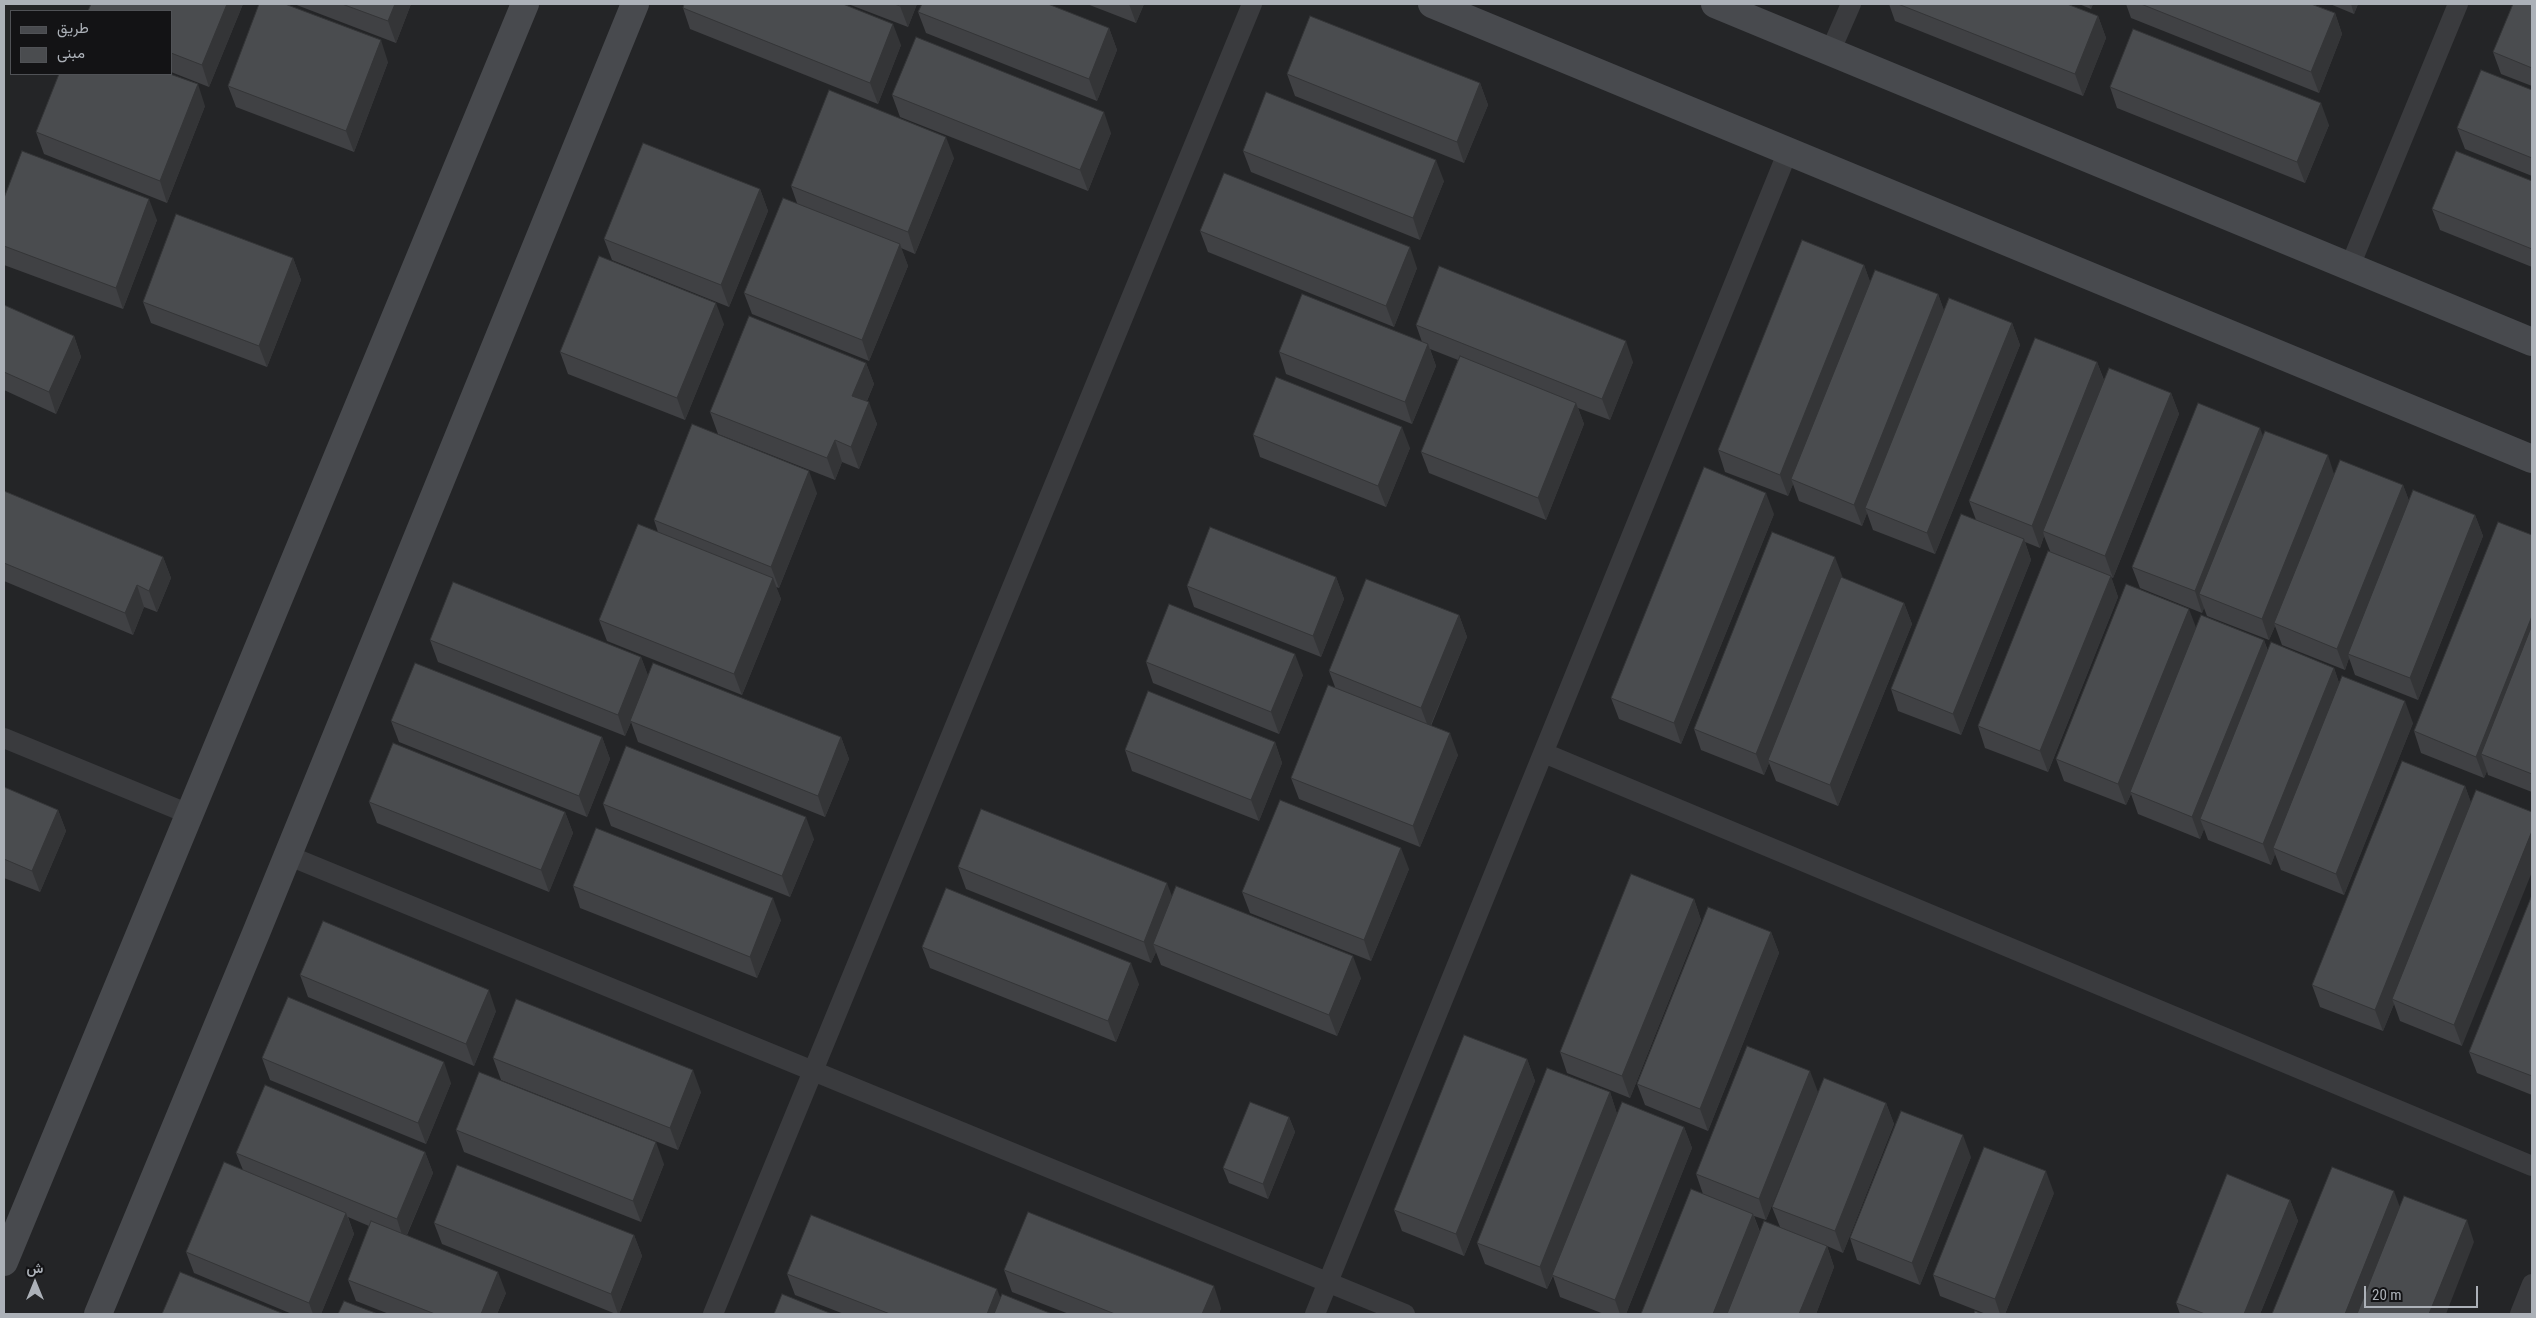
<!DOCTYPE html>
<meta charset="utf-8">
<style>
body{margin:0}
#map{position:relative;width:2536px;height:1318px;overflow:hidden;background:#18181a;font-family:"Roboto Condensed",Vazirmatn,sans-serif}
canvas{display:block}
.frame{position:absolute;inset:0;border:5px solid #acb1b8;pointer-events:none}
.legend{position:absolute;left:10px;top:10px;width:162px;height:65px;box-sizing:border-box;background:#131315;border:1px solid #505256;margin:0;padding:6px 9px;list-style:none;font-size:15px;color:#acb1b8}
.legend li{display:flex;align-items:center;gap:10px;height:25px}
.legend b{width:25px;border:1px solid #505256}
.north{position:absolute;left:10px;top:1258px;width:50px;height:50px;-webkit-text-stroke:4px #131315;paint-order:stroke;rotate:0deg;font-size:14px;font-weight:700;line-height:20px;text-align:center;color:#acb1b8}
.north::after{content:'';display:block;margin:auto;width:18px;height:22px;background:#acb1b8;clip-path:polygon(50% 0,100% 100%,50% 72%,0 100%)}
.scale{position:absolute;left:2364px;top:1286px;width:114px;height:22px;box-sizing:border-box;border:2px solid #acb1b8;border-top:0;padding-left:6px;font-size:15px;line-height:18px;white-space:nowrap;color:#acb1b8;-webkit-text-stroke:4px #131315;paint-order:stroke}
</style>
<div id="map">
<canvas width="2536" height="1318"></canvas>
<div class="frame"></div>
<ul class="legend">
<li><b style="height:6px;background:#484a4e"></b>طريق</li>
<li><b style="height:14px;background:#4a4c4f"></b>مبنى</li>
</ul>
<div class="north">ش</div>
<div class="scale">20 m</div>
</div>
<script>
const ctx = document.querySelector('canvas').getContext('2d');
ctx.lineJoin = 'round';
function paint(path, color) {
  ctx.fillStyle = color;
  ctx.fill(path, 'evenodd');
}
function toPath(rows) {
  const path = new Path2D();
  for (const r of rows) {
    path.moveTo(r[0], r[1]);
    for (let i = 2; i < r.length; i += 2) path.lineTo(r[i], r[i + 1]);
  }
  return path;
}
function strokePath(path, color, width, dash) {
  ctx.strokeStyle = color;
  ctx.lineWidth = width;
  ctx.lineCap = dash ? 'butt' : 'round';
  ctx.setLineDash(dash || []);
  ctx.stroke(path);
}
const built = toPath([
 [4,4,2532,4,2532,1314,4,1314],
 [11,11,171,11,171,74,11,74]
]);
const lane = toPath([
 [1830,52,1851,4],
 [2350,266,2458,4],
 [4,738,189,814],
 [1544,753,2532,1166],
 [287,855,1405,1314],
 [713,1314,1252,4],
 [1315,1314,1788,151],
 [2520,1314,2532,1284]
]);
const secondary = toPath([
 [1432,4,2532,459],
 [1715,4,2532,342],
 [4,1262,525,4],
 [98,1314,256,933,635,4]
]);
const wall = toPath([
 [91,4,243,4,209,87,171,72,171,11],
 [294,4,411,4,396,43],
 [848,4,917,4,908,27],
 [1087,4,1144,4,1136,23],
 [1889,4,2067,4,2098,16,2106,38,2083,96,1895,21],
 [2079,4,2093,4,2091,9],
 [2126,4,2311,4,2335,13,2342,34,2319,93,2131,18],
 [2330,4,2358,4,2354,14],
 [2532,4,2532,86,2501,74,2493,52],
 [683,8,901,45,878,104,690,29],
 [918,12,1109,28,1117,50,1097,101,926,33],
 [388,62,354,152,236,107,228,86],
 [1287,74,1480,83,1488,105,1464,163,1295,96],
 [2110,87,2329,125,2305,183,2117,108],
 [2532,90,2532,176,2465,149,2457,128],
 [892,95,1111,133,1088,191,900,117],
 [205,106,167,203,44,154,36,132],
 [1243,151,1444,181,1420,240,1251,172],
 [954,158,915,254,901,248,908,266,869,361,752,314,744,293,797,203,791,186],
 [2532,181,2532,267,2440,230,2432,209],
 [760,189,768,211,729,307,612,260,604,239],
 [4,198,157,220,123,309,4,265],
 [1200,231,1417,268,1394,327,1208,252],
 [293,258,301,280,267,367,151,323,143,302],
 [1864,265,1870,282,1938,294,1944,311,2012,323,2020,345,1935,554,1873,530,1867,513,1862,526,1799,501,1793,484,1788,496,1725,472,1718,450],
 [4,305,74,336,81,357,56,414,4,390],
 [724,324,685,420,568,374,560,352],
 [1416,325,1633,362,1610,420,1578,408,1584,424,1546,520,1429,473,1421,452,1458,360,1430,349,1436,366,1412,424,1286,374,1279,352,1422,342],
 [2097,362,2104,380,2171,393,2179,414,2113,578,2111,577,2118,597,2048,772,1985,748,1978,726,2050,551,2044,536,2040,548,2025,542,2031,560,1961,735,1898,711,1891,689,1976,520,1969,501],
 [866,363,874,384,867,401,877,424,859,469,842,462,835,480,718,434,710,412],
 [1253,435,1410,448,1386,507,1260,457],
 [2263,436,2334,474,2403,485,2409,501,2475,515,2483,536,2418,700,2355,675,2349,658,2345,670,2282,645,2275,626,2269,640,2207,616,2204,608,2202,613,2140,588,2132,567],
 [4,491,163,557,171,578,157,612,144,607,133,635,4,581],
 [817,493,779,588,776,587,781,599,742,695,607,641,599,620,658,532,654,520],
 [1774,514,1681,744,1619,719,1611,698],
 [2532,535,2532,792,2488,775,2487,771,2484,778,2421,753,2414,731],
 [1336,577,1344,599,1321,657,1194,607,1187,586],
 [1843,578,1904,603,1912,624,1838,806,1776,781,1769,763,1764,775,1701,750,1694,729],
 [1459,615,1467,637,1431,726,1458,755,1420,847,1299,799,1291,778,1335,687,1329,671],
 [2196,628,2264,640,2268,651,2334,668,2339,683,2413,723,2344,895,2281,870,2275,854,2271,865,2208,840,2204,829,2200,839,2138,814,2131,794,2126,805,2064,781,2056,759],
 [430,640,641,657,648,676,841,737,849,759,825,817,638,742,631,722,625,736,438,662],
 [1146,662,1303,675,1279,734,1153,683],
 [391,721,602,737,610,759,587,817,399,742],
 [1275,742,1282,763,1259,821,1132,771,1125,750],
 [2465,786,2471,803,2462,1046,2400,1021,2394,1004,2383,1031,2320,1007,2312,985],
 [4,787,58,810,66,831,40,892,4,878],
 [369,802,565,812,573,833,549,892,377,823],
 [603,804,814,839,790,897,611,826],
 [958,867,1172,896,1361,978,1337,1036,1161,965,1156,952,1151,963,966,889],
 [1409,869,1371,961,1250,913,1242,892],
 [573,886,781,920,757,978,580,908],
 [2532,895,2532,1095,2477,1073,2469,1052],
 [1694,899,1701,920,1630,1098,1567,1073,1560,1052],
 [1771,932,1779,953,1708,1131,1645,1105,1637,1084],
 [922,947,1139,984,1116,1042,930,968],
 [300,975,496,1011,474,1066,308,997],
 [262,1058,451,1083,426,1144,270,1080],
 [493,1058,701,1092,678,1150,501,1080],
 [1527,1059,1535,1081,1464,1256,1402,1231,1394,1210],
 [1610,1092,1617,1114,1684,1127,1692,1148,1626,1314,1604,1314,1560,1297,1553,1276,1547,1289,1485,1264,1477,1243],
 [1818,1092,1766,1220,1754,1216,1760,1232,1780,1227,1772,1207,1886,1103,1894,1124,1843,1253,1827,1246,1834,1267,1816,1314,1703,1194,1696,1174],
 [1289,1117,1295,1132,1268,1199,1229,1183,1223,1168],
 [456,1130,664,1164,641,1222,464,1152],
 [425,1152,433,1173,407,1235,506,1293,497,1314,389,1314,356,1301,348,1280,369,1226,348,1217,354,1234,321,1314,292,1314,194,1273,186,1252,243,1170,236,1153],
 [1971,1157,1920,1285,1857,1260,1850,1238],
 [2054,1193,2005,1314,1986,1314,1940,1296,1933,1275],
 [2290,1200,2298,1221,2260,1314,2180,1314,2176,1303],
 [434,1223,634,1235,642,1256,619,1314,616,1314,442,1244],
 [1004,1270,1221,1308,1219,1314,1069,1314,1012,1292],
 [787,1274,1000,1299,1052,1314,844,1314,795,1295]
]);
const shadedWall = toPath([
 [227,4,243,4,209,87,202,65],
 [395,4,411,4,396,43,388,21],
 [901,4,917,4,908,27,900,6],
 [1129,4,1144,4,1136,23],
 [2089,4,2093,4,2091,9],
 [2351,4,2358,4,2354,14],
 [2335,13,2342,34,2319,93,2311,72],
 [2098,16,2106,38,2083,96,2075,74],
 [893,24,901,45,878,104,870,83],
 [1109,28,1117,50,1097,101,1089,79],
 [381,40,388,62,354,152,346,131],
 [1480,83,1488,105,1464,163,1457,142],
 [198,84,205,106,167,203,160,181],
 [2321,103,2329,125,2305,183,2297,162],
 [1104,112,1111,133,1088,191,1080,170],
 [946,137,954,158,915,254,908,232],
 [1436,160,1444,181,1420,240,1413,218],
 [760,189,768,211,729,307,721,285],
 [149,199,157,220,123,309,116,288],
 [900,244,908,266,869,361,862,340],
 [1410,247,1417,268,1394,327,1386,306],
 [293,258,301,280,267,367,259,346],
 [1864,265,1872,287,1791,479,1793,484,1788,496,1780,475],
 [1938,294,1946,316,1865,508,1867,513,1862,526,1854,505],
 [716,303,724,324,685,420,677,398],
 [2012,323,2020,345,1935,554,1927,533],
 [74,336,81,357,56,414,49,392],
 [1626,341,1633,362,1610,420,1602,399],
 [1428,344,1436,366,1412,424,1405,402],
 [2097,362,2105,384,2043,531,2044,536,2040,548,2032,526],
 [866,363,874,384,860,417,852,396],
 [2171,393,2179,414,2113,578,2105,556],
 [869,402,877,424,859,469,851,447],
 [1576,403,1584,424,1546,520,1538,498],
 [1402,427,1410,448,1386,507,1378,486],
 [2260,428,2268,449,2199,594,2204,608,2202,613,2195,591],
 [835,440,842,462,835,480,827,458],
 [2328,455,2335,477,2274,623,2275,626,2269,640,2262,619],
 [809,471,817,493,779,588,771,567],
 [2403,485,2411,506,2348,654,2349,658,2345,670,2337,649],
 [1766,493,1774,514,1681,744,1674,723],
 [2475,515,2483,536,2418,700,2410,678],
 [2024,539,2031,560,1961,735,1953,714],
 [163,557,171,578,157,612,149,591],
 [1835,557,1843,578,1768,760,1769,763,1764,775,1756,754],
 [2111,576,2118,597,2048,772,2040,751],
 [1336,577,1344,599,1321,657,1313,636],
 [773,578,781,599,742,695,734,674],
 [137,585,144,607,133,635,125,613],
 [1904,603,1912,624,1838,806,1830,785],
 [2189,609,2197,630,2130,792,2131,794,2126,805,2118,784],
 [1459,615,1467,637,1429,729,1421,708],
 [2532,616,2532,657,2481,754,2487,771,2484,778,2476,757],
 [2264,640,2271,662,2200,819,2204,829,2200,839,2192,817],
 [1295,654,1303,675,1279,734,1271,712],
 [641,657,649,678,630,721,631,722,625,736,618,715],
 [2334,668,2341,689,2273,848,2275,854,2271,865,2263,844],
 [2405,701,2413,723,2344,895,2336,874],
 [1450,733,1458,755,1420,847,1413,826],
 [602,737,610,759,587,817,579,796],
 [841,737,849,759,825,817,818,796],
 [1275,742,1282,763,1259,821,1251,800],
 [2465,786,2473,808,2392,999,2394,1004,2383,1031,2375,1010],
 [58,810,66,831,40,892,32,871],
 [565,812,573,833,549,892,541,870],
 [806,817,814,839,790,897,782,876],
 [2532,831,2532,872,2462,1046,2454,1025],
 [1401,848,1409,869,1371,961,1364,940],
 [1167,883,1175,904,1153,944,1156,952,1151,963,1144,942],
 [773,898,781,920,757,978,750,957],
 [1694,899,1701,920,1630,1098,1622,1076],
 [1771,932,1779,953,1708,1131,1700,1109],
 [1353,956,1361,978,1337,1036,1329,1015],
 [1131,963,1139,984,1116,1042,1108,1021],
 [489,990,496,1011,474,1066,466,1044],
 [1527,1059,1535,1081,1464,1256,1456,1234],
 [444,1062,451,1083,426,1144,418,1123],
 [693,1070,701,1092,678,1150,670,1128],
 [1810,1071,1818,1092,1766,1220,1759,1199],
 [1610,1092,1617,1114,1547,1289,1540,1267],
 [1886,1103,1894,1124,1843,1253,1835,1231],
 [1289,1117,1295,1132,1268,1199,1263,1184],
 [1684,1127,1692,1148,1626,1314,1620,1314,1615,1300],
 [1963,1135,1971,1157,1920,1285,1912,1263],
 [656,1142,664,1164,641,1222,633,1201],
 [425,1152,433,1173,404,1241,397,1219],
 [2046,1171,2054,1193,2005,1314,2000,1314,1995,1299],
 [2394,1191,2402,1213,2361,1314,2345,1314],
 [2290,1200,2298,1221,2260,1314,2244,1314],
 [346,1213,354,1234,321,1314,313,1314,309,1303],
 [1753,1214,1761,1236,1729,1314,1713,1314],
 [2467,1220,2474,1242,2446,1314,2429,1314],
 [634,1235,642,1256,619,1314,618,1314,611,1294],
 [1827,1246,1834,1267,1816,1314,1799,1314],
 [498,1272,506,1293,497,1314,481,1314],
 [1214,1286,1221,1308,1219,1314,1202,1314],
 [997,1289,1005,1310,1003,1314,987,1314]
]);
const building = toPath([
 [91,4,227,4,202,65,171,53,171,11,88,11,91,4],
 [259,4,285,4,381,40,346,131,228,86,259,4],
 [342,4,395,4,388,21,342,4],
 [684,4,843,4,893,24,870,83,683,8,684,4],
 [894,4,901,4,900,6,894,4],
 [922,4,1048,4,1109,28,1089,79,918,12,922,4],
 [1898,4,2067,4,2098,16,2075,74,1898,4],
 [2141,4,2311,4,2335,13,2311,72,2141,4],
 [2513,4,2532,4,2532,68,2493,52,2513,4],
 [1310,16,1480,83,1457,142,1287,74,1310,16],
 [2133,29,2321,103,2297,162,2110,87,2133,29],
 [916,37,1104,112,1080,170,892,95,916,37],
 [2481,70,2532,90,2532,158,2457,128,2481,70],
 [59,74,170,74,198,84,160,181,36,132,59,74],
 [829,90,946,137,908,232,791,186,829,90],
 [1266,92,1436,160,1413,218,1243,151,1266,92],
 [643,143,760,189,721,285,604,239,643,143],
 [22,151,149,199,116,288,4,246,4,198,22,151],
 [2456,151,2532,181,2532,249,2432,209,2456,151],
 [1224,173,1410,247,1386,306,1200,231,1224,173],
 [783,198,900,244,862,340,744,293,783,198],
 [176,214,293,258,259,346,143,302,176,214],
 [1802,240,1864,265,1780,475,1718,450,1802,240],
 [599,256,716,303,677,398,560,352,599,256],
 [1439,266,1626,341,1602,399,1416,325,1439,266],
 [1875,270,1938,294,1854,505,1791,479,1875,270],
 [1302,294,1428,344,1405,402,1279,352,1302,294],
 [1949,298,2012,323,1927,533,1865,508,1949,298],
 [4,305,74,336,49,392,4,372,4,305],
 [749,316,866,363,852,396,869,402,851,447,835,440,827,458,710,412,749,316],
 [2035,338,2097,362,2032,526,1969,501,2035,338],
 [1460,356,1576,403,1538,498,1421,452,1460,356],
 [2109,368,2171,393,2105,556,2043,531,2109,368],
 [1276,377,1402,427,1378,486,1253,435,1276,377],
 [2198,403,2260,428,2195,591,2132,567,2198,403],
 [692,424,809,471,771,567,654,520,692,424],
 [2265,431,2328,455,2262,619,2199,594,2265,431],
 [2340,460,2403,485,2337,649,2274,623,2340,460],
 [1704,467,1766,493,1674,723,1611,698,1704,467],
 [2413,490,2475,515,2410,678,2348,654,2413,490],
 [4,491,163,557,149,591,137,585,125,613,4,563,4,491],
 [1961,514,2024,539,1953,714,1891,689,1961,514],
 [2498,522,2532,535,2532,616,2476,757,2414,731,2498,522],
 [638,524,773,578,734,674,599,620,638,524],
 [1210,527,1336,577,1313,636,1187,586,1210,527],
 [1772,532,1835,557,1756,754,1694,729,1772,532],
 [2048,551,2111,576,2040,751,1978,726,2048,551],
 [1841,577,1904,603,1830,785,1768,760,1841,577],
 [1366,579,1459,615,1421,708,1329,671,1366,579],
 [453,582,641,657,618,715,430,640,453,582],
 [2126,584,2189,609,2118,784,2056,759,2126,584],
 [1169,604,1295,654,1271,712,1146,662,1169,604],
 [2201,615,2264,640,2192,817,2130,792,2201,615],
 [2532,625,2532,774,2481,754,2532,625],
 [2271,642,2334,668,2263,844,2200,819,2271,642],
 [415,663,602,737,579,796,391,721,415,663],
 [653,663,841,737,818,796,630,721,653,663],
 [2342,676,2405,701,2336,874,2273,848,2342,676],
 [1328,685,1450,733,1413,826,1291,778,1328,685],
 [1148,691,1275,742,1251,800,1125,750,1148,691],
 [393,743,565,812,541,870,369,802,393,743],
 [626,746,806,817,782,876,603,804,626,746],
 [2402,761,2465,786,2375,1010,2312,985,2402,761],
 [4,787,58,810,32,871,4,859,4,787],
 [2476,790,2532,812,2532,831,2454,1025,2392,999,2476,790],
 [1280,800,1401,848,1364,940,1242,892,1280,800],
 [981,809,1167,883,1144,942,958,867,981,809],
 [596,828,773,898,750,957,573,886,596,828],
 [1631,874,1694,899,1622,1076,1560,1052,1631,874],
 [1176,886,1353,956,1329,1015,1153,944,1176,886],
 [946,888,1131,963,1108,1021,922,947,946,888],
 [2532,895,2532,1076,2469,1052,2532,895],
 [1708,907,1771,932,1700,1109,1637,1084,1708,907],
 [323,921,489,990,466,1044,300,975,323,921],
 [288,997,444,1062,418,1123,262,1058,288,997],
 [516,999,693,1070,670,1128,493,1058,516,999],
 [1464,1035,1527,1059,1456,1234,1394,1210,1464,1035],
 [1747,1046,1810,1071,1759,1199,1696,1174,1747,1046],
 [1547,1068,1610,1092,1540,1267,1477,1243,1547,1068],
 [479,1072,656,1142,633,1201,456,1130,479,1072],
 [1824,1078,1886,1103,1835,1231,1772,1207,1824,1078],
 [265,1085,425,1152,397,1219,236,1153,265,1085],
 [1250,1102,1289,1117,1263,1184,1223,1168,1250,1102],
 [1622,1102,1684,1127,1615,1300,1552,1275,1622,1102],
 [1901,1111,1963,1135,1912,1263,1850,1238,1901,1111],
 [1984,1147,2046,1171,1995,1299,1933,1275,1984,1147],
 [224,1162,346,1213,309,1303,186,1252,224,1162],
 [457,1165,634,1235,611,1294,434,1223,457,1165],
 [2332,1167,2394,1191,2345,1314,2272,1314,2332,1167],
 [2227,1174,2290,1200,2244,1314,2205,1314,2176,1303,2227,1174],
 [1691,1189,1753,1214,1713,1314,1641,1314,1691,1189],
 [2404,1196,2467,1220,2429,1314,2357,1314,2404,1196],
 [1028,1212,1214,1286,1202,1314,1115,1314,1004,1270,1028,1212],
 [811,1215,997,1289,987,1314,890,1314,787,1274,811,1215],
 [371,1221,498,1272,481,1314,435,1314,348,1280,371,1221],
 [1764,1221,1827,1246,1799,1314,1727,1314,1764,1221],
 [180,1272,284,1314,162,1314,180,1272],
 [782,1294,832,1314,774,1314,782,1294],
 [1002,1294,1052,1314,994,1314,1002,1294],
 [344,1301,378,1314,338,1314,344,1301],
 [1975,1311,1982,1314,1974,1314,1975,1311]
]);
paint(built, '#242527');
strokePath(lane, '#3a3b3e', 20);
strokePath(secondary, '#484a4e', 28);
paint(wall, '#404144');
paint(shadedWall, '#343537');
paint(building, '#4a4c4f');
strokePath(building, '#343537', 1);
</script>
